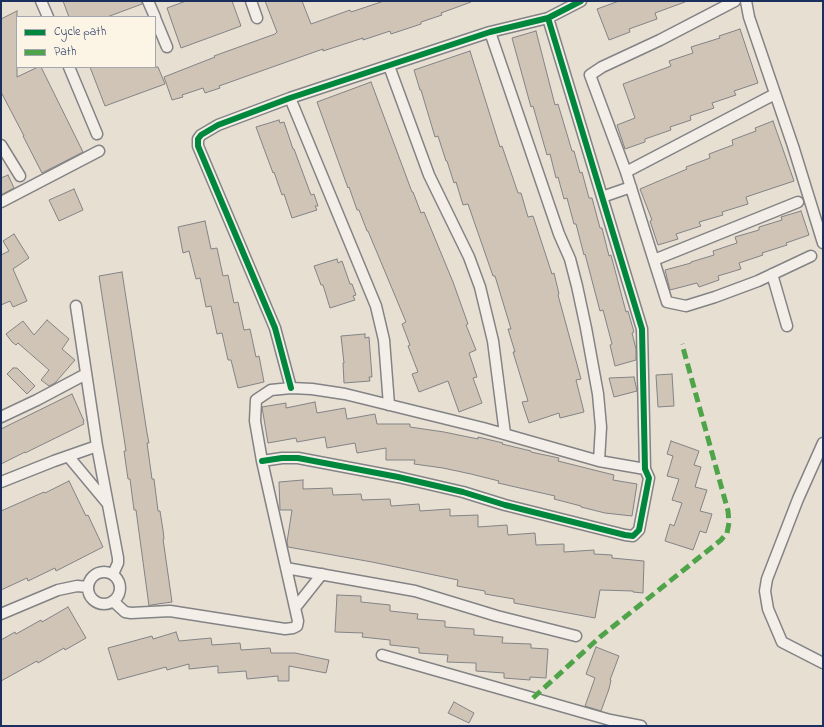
<!DOCTYPE html>
<style>
body{margin:0}
#map{position:relative;width:824px;height:727px;overflow:hidden;background:#e7dfd2;font-family:"Indie Flower",sans-serif}
canvas{display:block}
.frame{position:absolute;inset:0;border:2px solid #1b2f5e;pointer-events:none}
.legend{position:absolute;left:16px;top:16px;width:140px;height:52px;box-sizing:border-box;background:#fcf5e5;border:1px solid #a2a6af;margin:0;padding:5px 7px;list-style:none;font-size:12px;color:#1b2f5e}
.legend li{display:flex;align-items:center;gap:8px;height:20px}
.legend b{width:20px;border:1px solid #a2a6af}
</style>
<div id="map">
<canvas width="824" height="727"></canvas>
<div class="frame"></div>
<ul class="legend">
<li><b style="height:5px;background:#00873e"></b>Cycle path</li>
<li><b style="height:5px;background:#4fa44a"></b>Path</li>
</ul>
</div>
<script>
const ctx = document.querySelector('canvas').getContext('2d');
ctx.lineJoin = 'round';
function paint(path, color) {
  ctx.fillStyle = color;
  ctx.fill(path, 'evenodd');
}
function toPath(rows) {
  const path = new Path2D();
  for (const r of rows) {
    if (r.length === 3) {
      path.moveTo(r[0] + r[2], r[1]);
      path.arc(r[0], r[1], r[2], 0, 2 * Math.PI);
      continue;
    }
    path.moveTo(r[0], r[1]);
    for (let i = 2; i < r.length; i += 2) path.lineTo(r[i], r[i + 1]);
  }
  return path;
}
function strokePath(path, color, width, dash) {
  ctx.strokeStyle = color;
  ctx.lineWidth = width;
  ctx.lineCap = dash ? 'butt' : 'round';
  ctx.setLineDash(dash || []);
  ctx.stroke(path);
}
const building = toPath([
 [63,1,142,1,142,4,107,17,69,17,63,1],
 [186,1,232,1,241,26,181,48,167,8,186,1],
 [265,1,302,1,311,24,350,10,351,12,384,1,471,1,471,2,441,13,442,15,421,22,421,24,391,34,390,31,363,40,363,38,323,51,323,49,219,86,220,88,205,93,203,88,182,95,183,97,172,100,164,77,215,57,214,56,275,34,277,32,265,1],
 [619,1,685,1,685,2,655,13,657,19,629,29,630,32,609,40,597,9,619,1],
 [17,11,17,77,38,67,41,67,83,152,42,173,23,136,24,136,1,92,1,19,17,11],
 [740,29,758,83,734,91,736,95,712,103,714,108,690,116,691,120,670,127,671,130,645,139,645,142,625,149,617,125,635,118,623,84,671,66,669,61,693,53,691,47,720,38,719,36,740,29],
 [536,31,555,105,558,104,572,151,574,151,580,173,582,172,589,198,592,198,600,228,602,228,609,256,611,255,626,312,628,311,634,332,632,333,636,349,636,360,615,366,610,345,612,344,603,310,600,311,585,254,584,255,576,224,574,224,567,198,564,199,558,177,556,178,550,154,547,155,533,106,531,107,512,38,536,31],
 [470,51,500,147,502,146,518,193,521,193,528,217,533,216,552,274,554,273,559,294,558,295,581,379,576,380,584,412,560,418,559,413,529,423,522,402,528,401,513,352,515,352,508,329,511,329,495,276,493,276,468,204,463,205,456,182,454,183,447,161,446,161,438,136,435,137,421,90,420,90,414,70,470,51],
 [90,67,158,67,165,84,105,106,90,67],
 [371,82,412,192,413,192,421,213,424,212,453,282,468,324,466,325,476,350,469,353,477,377,473,378,482,403,459,412,448,381,419,392,412,374,418,372,408,346,410,345,402,324,406,322,368,231,367,231,359,210,357,210,349,187,348,188,317,102,371,82],
 [279,120,280,123,284,122,293,149,294,149,311,195,314,194,318,206,315,206,317,210,292,218,284,194,282,195,274,172,273,173,256,127,279,120],
 [773,121,794,181,746,197,748,204,722,212,723,215,699,222,701,226,676,234,678,239,658,245,650,221,652,220,640,189,687,169,686,167,710,158,709,154,733,145,732,140,756,131,755,128,773,121],
 [8,175,14,188,1,195,1,178,8,175],
 [74,189,83,210,59,221,49,200,74,189],
 [801,211,809,235,786,243,787,245,762,253,763,255,739,263,741,269,718,276,719,280,699,287,697,283,670,290,665,270,691,263,691,262,714,255,713,251,737,243,735,237,759,230,759,227,782,220,781,217,801,211],
 [205,221,211,249,217,248,223,276,228,275,234,303,238,302,244,330,250,329,256,357,259,356,264,382,238,388,231,360,228,360,222,333,217,334,211,306,206,307,200,278,196,279,189,251,183,253,178,227,205,221],
 [14,234,29,258,13,269,27,301,13,307,10,301,1,305,1,255,9,251,3,241,14,234],
 [337,259,338,263,342,261,350,284,352,284,356,295,353,296,355,300,330,308,323,285,321,285,314,266,337,259],
 [122,272,147,433,149,443,147,443,152,479,154,479,158,511,160,511,163,530,164,539,163,539,172,602,151,605,149,606,136,510,134,510,130,479,128,479,124,451,126,451,99,276,122,272],
 [47,320,69,339,62,349,75,360,55,383,49,386,41,380,49,370,18,343,16,345,12,342,6,334,23,321,34,335,47,320],
 [365,334,365,338,369,337,372,377,369,377,370,381,344,383,343,363,344,363,341,336,365,334],
 [13,368,17,368,35,386,27,394,7,374,13,368],
 [672,374,674,406,658,407,656,375,672,374],
 [634,377,637,391,614,397,609,378,634,377],
 [72,394,84,421,83,422,84,424,25,453,25,452,1,464,1,429,72,394],
 [315,402,317,413,345,408,347,419,375,414,377,424,410,424,410,427,444,432,478,439,478,437,503,443,502,444,531,451,531,452,559,458,558,461,614,475,613,480,637,484,632,516,605,513,581,507,581,506,554,499,555,496,498,483,499,481,471,474,443,468,414,464,415,460,386,460,386,448,357,453,355,443,327,448,325,437,297,442,296,438,268,443,262,407,286,403,286,408,315,402],
 [671,441,699,451,694,465,701,467,695,487,707,490,700,511,712,514,706,533,700,531,693,550,665,541,670,524,674,526,682,503,672,500,679,479,667,476,673,456,667,454,671,441],
 [303,480,303,489,332,488,333,495,361,494,362,500,390,499,391,506,419,504,420,511,450,509,450,516,478,515,478,527,507,525,508,535,535,533,536,545,564,544,564,552,594,550,594,554,612,555,612,558,644,561,643,593,633,592,633,591,600,590,595,618,514,603,514,599,485,594,485,591,457,586,458,580,372,562,288,547,287,542,292,510,280,510,279,482,303,480],
 [69,481,86,516,88,515,103,547,56,571,55,568,28,581,27,578,1,590,1,511,44,492,45,493,69,481],
 [337,595,361,596,361,602,390,605,390,611,418,614,417,619,445,621,445,627,474,629,474,635,503,637,502,643,531,644,531,648,548,649,546,678,530,677,530,680,504,678,504,673,476,671,476,663,447,662,448,655,419,653,419,648,390,645,390,640,362,637,363,633,335,632,337,595],
 [68,607,86,638,65,650,64,648,38,663,37,661,1,681,1,640,15,632,16,634,41,620,42,622,68,607],
 [176,632,179,641,211,638,212,645,240,643,241,650,270,648,271,653,295,653,329,660,326,673,289,666,289,681,278,681,278,676,247,679,246,671,218,673,218,666,189,669,189,664,167,670,166,667,118,680,108,648,152,636,153,639,176,632],
 [596,647,619,656,610,680,611,680,609,689,601,711,585,706,595,678,586,674,596,647],
 [454,702,474,713,469,723,448,713,454,702]
]);
const street = toPath([
 [41,1,48,17],
 [148,1,155,17],
 [251,1,257,18],
 [735,1,660,40,602,67,590,75,626,172,667,302,686,306,715,297,758,281,811,256],
 [746,1,749,17,793,146,823,243],
 [155,18,167,47],
 [490,32,559,234,570,259,577,286,586,328,598,394,601,427,599,461],
 [389,66,429,175,469,257,480,287,493,341,505,434],
 [69,67,97,134],
 [290,98,376,306,384,340,389,405],
 [1,145,20,176],
 [626,172,775,94],
 [602,197,631,187],
 [1,202,99,151],
 [654,260,798,202],
 [772,274,787,326],
 [76,306,97,446,118,558,118,563,113,574],
 [291,388,275,328,198,146,198,139,201,135,218,125,290,98,490,32,548,18,581,1],
 [1,417,37,400,86,374],
 [823,443,798,499,767,579,765,591,768,609,782,642,823,663],
 [68,456,108,504],
 [262,461,282,458,298,458,398,477,463,492,505,505,625,535,633,536,639,530,649,478,645,469,642,329,548,18],
 [1,482,54,461,97,446],
 [286,568,415,591,497,616,576,636],
 [104,588,16],
 [113,601,125,612,131,613,170,611,285,629,293,628,297,626,298,621,262,461,255,421,256,400,271,390,291,388,312,389,345,394,483,428,599,461,645,469],
 [295,608,322,574],
 [1,614,58,590,77,586,88,587],
 [382,655,610,720,641,726]
]);
const quiet = toPath([
 [533,698,600,637,721,540,727,533,729,523,728,511,682,344]
]);
const cycleway = toPath([
 [291,388,275,328,198,146,198,139,201,135,218,125,290,98,490,32,548,18,581,1],
 [262,461,282,458,298,458,398,477,463,492,505,505,625,535,633,536,639,530,649,478,645,469,642,329,548,18]
]);
paint(building, '#cfc4b6');
strokePath(building, '#838386', 1);
strokePath(street, '#838386', 13);
strokePath(street, '#f3efe8', 10);
strokePath(quiet, '#4fa44a', 5, [10, 5]);
strokePath(cycleway, '#00873e', 6);
</script>
